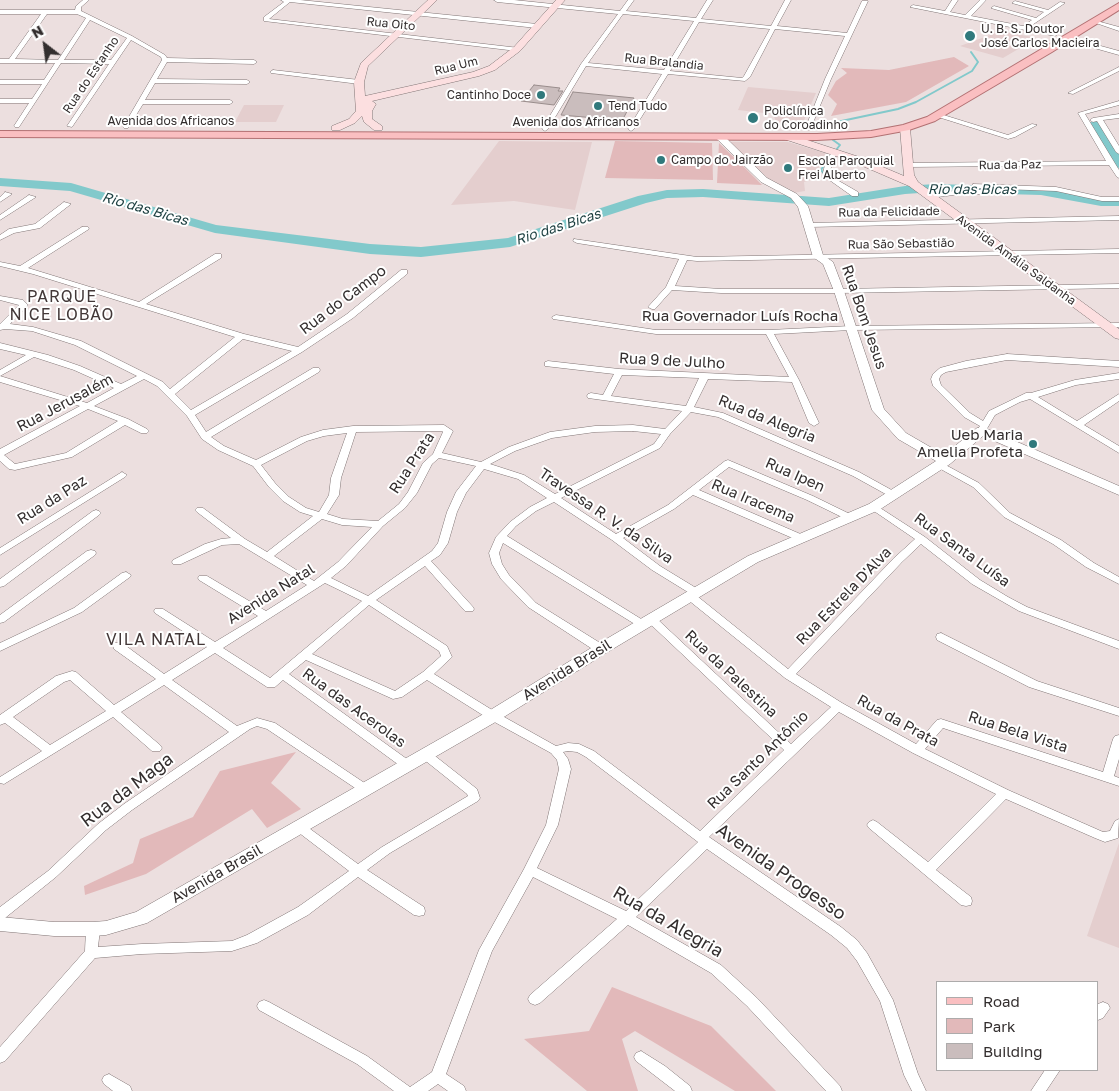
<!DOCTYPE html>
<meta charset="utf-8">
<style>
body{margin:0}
#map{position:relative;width:1119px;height:1091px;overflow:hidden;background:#ecdfdf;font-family:"Golos Text",sans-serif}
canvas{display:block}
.legend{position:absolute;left:936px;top:981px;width:162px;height:90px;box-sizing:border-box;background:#fff;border:1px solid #adabab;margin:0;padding:6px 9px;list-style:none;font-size:15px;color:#332e2e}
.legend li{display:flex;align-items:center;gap:10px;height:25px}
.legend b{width:25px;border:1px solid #adabab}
.north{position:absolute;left:20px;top:20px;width:50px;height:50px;-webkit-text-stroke:4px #fff;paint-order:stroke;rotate:330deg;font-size:14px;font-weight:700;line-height:20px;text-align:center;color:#332e2e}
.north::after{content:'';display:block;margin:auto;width:18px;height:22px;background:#332e2e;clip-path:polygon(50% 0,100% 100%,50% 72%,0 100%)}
</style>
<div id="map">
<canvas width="1119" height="1091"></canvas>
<ul class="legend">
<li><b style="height:6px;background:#fabfc1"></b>Road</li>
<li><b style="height:14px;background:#e2b9ba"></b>Park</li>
<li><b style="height:14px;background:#cabdbd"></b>Building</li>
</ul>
<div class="north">N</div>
</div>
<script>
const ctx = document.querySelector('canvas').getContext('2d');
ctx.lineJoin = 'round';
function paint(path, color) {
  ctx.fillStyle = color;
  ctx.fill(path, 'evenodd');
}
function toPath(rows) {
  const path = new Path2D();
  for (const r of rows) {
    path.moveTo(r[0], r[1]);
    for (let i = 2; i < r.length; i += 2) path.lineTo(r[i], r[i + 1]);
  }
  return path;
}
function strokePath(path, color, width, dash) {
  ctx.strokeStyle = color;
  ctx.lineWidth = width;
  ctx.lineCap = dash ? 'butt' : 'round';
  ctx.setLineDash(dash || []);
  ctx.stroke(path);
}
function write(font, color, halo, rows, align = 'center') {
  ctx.font = font + ' "Golos Text",sans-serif';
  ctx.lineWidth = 4;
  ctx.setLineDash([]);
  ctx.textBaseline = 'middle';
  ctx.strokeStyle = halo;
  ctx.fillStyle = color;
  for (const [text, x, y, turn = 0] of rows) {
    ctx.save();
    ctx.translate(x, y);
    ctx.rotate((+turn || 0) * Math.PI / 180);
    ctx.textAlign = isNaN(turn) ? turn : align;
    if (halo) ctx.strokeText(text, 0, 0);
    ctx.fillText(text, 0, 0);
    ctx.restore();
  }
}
const built = toPath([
 [1001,31,1037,38,1003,58,960,46],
 [748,87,816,93,802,125,777,124,773,114,738,110],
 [244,105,284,105,276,122,235,122],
 [499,141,592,142,575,210,514,201,451,205],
 [729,142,788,142,828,154,820,159,817,178,804,182,805,191,793,193,770,182],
 [1119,843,1119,948,1087,936]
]);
const green = toPath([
 [954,57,969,66,906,102,831,116,837,104,828,95,836,81,847,73,841,68,889,70],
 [615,141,712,143,713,180,605,178],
 [719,143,741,164,762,185,717,183],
 [296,752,271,783,301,809,267,828,252,809,146,874,85,895,84,886,133,863,140,839,193,817,220,771],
 [612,987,711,1026,776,1091,735,1091,635,1031,622,1039,638,1091,587,1091,524,1039,589,1031]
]);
const stream = toPath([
 [825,128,832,123,898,109,916,102,972,71,978,62,971,52],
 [833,140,840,145,836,150],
 [827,177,821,170,832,153]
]);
const river = toPath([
 [1095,120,1100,121,1119,153,1119,168,1114,167,1088,124,1095,120],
 [0,178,71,183,216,225,370,244,421,247,508,238,638,196,667,190,703,189,829,198,905,186,935,184,1041,187,1101,198,1119,198,1119,206,1101,206,1041,195,935,192,905,194,829,206,703,197,667,198,646,203,510,247,421,257,370,254,215,233,70,191,0,186,0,178]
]);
const building = toPath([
 [534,85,560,88,558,91,563,91,554,105,521,101,534,85],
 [573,92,634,98,623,119,618,120,561,115,573,92]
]);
const minor = toPath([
 [83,0,89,0,81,7,81,11,132,36,165,55,167,58,254,60,257,62,254,64,167,62,157,79,247,80,250,82,247,84,155,83,145,100,230,100,233,102,230,104,143,104,128,128,124,128,123,127,162,60,161,57,131,40,72,127,67,126,109,64,61,63,19,127,15,127,14,126,29,103,0,103,0,99,32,99,42,84,0,84,0,80,44,80,55,63,0,63,0,59,9,59,41,14,0,14,0,10,75,10,76,6,83,0],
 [47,14,77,14,86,18,58,60,15,59,47,14],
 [90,20,127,38,111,60,64,60,90,20],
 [281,0,300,0,537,24,540,26,537,28,290,2,269,19,519,48,519,50,517,51,264,21,264,17,284,2,281,0],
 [494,0,514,0,620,11,628,0,634,0,626,11,696,18,707,0,713,0,701,19,771,26,785,0,791,0,777,26,847,33,862,1,868,1,831,79,810,130,805,129,825,79,845,36,775,29,750,77,745,81,668,74,634,129,631,131,628,129,662,74,586,66,548,129,545,131,542,129,581,64,618,14,497,2,494,0],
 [623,14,694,21,664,70,588,63,623,14],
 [699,22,770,29,744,76,742,78,670,71,699,22],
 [952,0,958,0,950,12,965,15,980,0,986,0,971,16,1023,26,1032,20,991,8,994,6,1036,18,1044,12,1012,3,1015,1,1048,10,1060,2,1065,3,1029,27,1057,33,1058,34,1055,36,910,7,913,5,945,11,952,0],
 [1093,20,1119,27,1119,31,1093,22,1093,20],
 [1068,37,1119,51,1119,55,1066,40,1065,39,1068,37],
 [1119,67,1119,71,1073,94,1068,93,1119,67],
 [273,70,359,80,362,82,359,84,271,73,270,72,273,70],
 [1119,101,1119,105,1085,114,1119,170,1119,178,1117,177,1109,165,908,167,905,165,908,163,1106,161,1078,113,1119,101],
 [937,113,1008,135,1032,124,1037,125,1015,137,1008,139,935,116,935,114,937,113],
 [1119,114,1119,118,1103,120,1119,146,1119,154,1116,152,1097,121,1093,122,1090,120,1093,118,1119,114],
 [833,151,838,152,832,161,830,173,832,177,858,192,858,196,852,196,828,179,823,173,826,161,833,151],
 [973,184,1056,187,1102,197,1119,197,1119,201,1102,201,1056,191,976,188,972,186,973,184],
 [962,190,985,190,989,192,985,194,962,194,929,198,925,196,929,194,962,190],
 [5,192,12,194,0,202,0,197,5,192],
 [29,195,36,197,0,220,0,215,29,195],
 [64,202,71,204,40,228,14,233,0,240,0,235,9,229,35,224,64,202],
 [1119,216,1119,220,809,227,805,225,809,223,1119,216],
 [82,227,88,227,89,229,28,268,139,302,215,254,221,254,221,258,146,304,244,334,298,347,347,314,401,270,407,270,407,274,353,318,302,352,195,415,206,432,313,368,319,368,320,370,319,372,211,437,224,446,256,460,301,437,323,430,353,426,444,425,453,431,442,453,481,462,509,447,550,432,595,426,633,425,665,429,682,411,588,398,587,396,588,394,591,393,603,395,614,374,545,366,545,362,548,361,619,369,789,377,766,334,656,334,553,319,552,317,556,315,656,330,769,330,851,326,1119,323,1119,327,851,330,774,334,799,380,819,423,814,426,809,423,792,382,708,379,694,407,723,413,859,472,897,493,899,495,897,497,891,497,853,476,718,417,691,412,670,434,660,448,561,498,616,534,668,505,725,461,728,460,813,496,854,516,856,518,854,520,848,520,807,500,729,467,699,490,805,536,806,538,805,540,797,540,693,495,674,509,623,538,660,566,701,591,702,593,701,595,697,596,788,669,894,558,915,539,871,509,869,507,874,504,925,537,980,580,1008,597,1027,607,1119,641,1119,649,1019,611,972,584,921,544,902,562,796,674,842,703,916,744,937,720,941,719,1103,772,1113,739,1115,736,1119,735,1119,759,1114,776,1119,778,1119,786,943,728,925,749,1008,790,1103,832,1110,831,1115,821,1119,819,1118,838,1105,842,1095,838,1006,799,936,870,971,897,972,901,971,905,966,906,961,905,869,828,867,825,869,822,873,820,877,822,928,862,996,794,913,753,839,712,709,837,841,927,857,940,867,953,893,1000,918,1074,926,1091,912,1091,904,1075,880,1001,857,961,847,948,831,935,707,849,636,917,721,965,757,998,840,1086,842,1091,826,1091,747,1006,711,973,628,925,540,1003,535,1005,530,1003,528,999,530,995,617,919,533,877,492,951,446,1074,464,1086,466,1091,448,1091,438,1084,428,1091,394,1091,357,1064,259,1010,257,1006,259,1002,264,1000,269,1002,367,1056,410,1087,432,1072,479,950,524,869,546,825,559,769,557,760,551,753,489,719,427,680,402,697,393,699,306,660,289,674,411,762,413,765,411,768,407,769,403,768,283,680,275,687,267,687,215,653,172,680,237,726,257,718,275,723,369,786,371,789,369,792,365,793,361,792,267,729,257,726,250,729,132,810,106,830,56,877,5,918,0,919,0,907,48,871,98,824,124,804,229,732,164,685,121,712,160,745,162,748,160,751,152,751,113,717,4,784,0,783,0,777,42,751,5,723,0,725,0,715,56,676,72,671,76,672,114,705,156,679,114,649,113,646,114,643,122,643,164,674,207,647,155,613,154,611,155,609,163,609,215,642,258,616,199,580,198,578,199,576,207,576,266,611,307,585,239,544,222,545,181,564,173,564,172,562,173,560,205,544,221,539,231,538,197,512,195,510,197,508,203,508,245,539,267,552,313,516,300,512,283,501,269,487,253,466,218,450,202,439,187,416,157,386,144,379,94,406,128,419,147,429,149,431,147,433,141,433,125,425,72,457,15,470,9,469,0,461,0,449,80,406,0,382,0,370,26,355,0,349,0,343,48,355,80,366,121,384,137,376,75,345,32,331,5,329,0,330,0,324,19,305,0,300,0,296,23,300,28,305,10,324,33,327,81,341,163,382,170,389,235,337,33,274,0,266,0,262,20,266,82,227],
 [243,339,292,351,191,410,175,394,243,339],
 [34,357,74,370,114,388,87,403,0,376,34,357],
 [622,375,699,378,686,406,611,396,622,375],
 [88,409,118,421,66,453,15,464,4,455,88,409],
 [442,431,443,432,433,454,423,463,408,492,399,504,378,521,343,519,327,514,339,495,341,478,356,432,442,431],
 [633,431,661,434,654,444,555,494,524,475,490,464,515,451,552,438,595,432,633,431],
 [347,433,331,478,329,495,319,512,306,508,289,497,275,483,261,465,307,441,324,436,347,433],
 [439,458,476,466,456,492,447,512,438,543,432,551,368,596,331,578,346,566,383,526,405,508,417,493,432,464,439,458],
 [484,469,518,479,547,498,530,507,510,522,496,537,489,553,492,564,501,579,528,607,597,652,601,653,606,649,605,646,536,603,509,575,502,564,499,553,503,543,638,626,646,626,647,624,646,622,507,536,516,526,536,511,554,502,612,540,652,570,691,594,686,597,687,599,785,678,831,707,791,744,655,617,647,617,646,619,647,621,784,750,700,831,594,751,579,744,568,743,556,746,497,713,434,674,452,657,447,646,376,600,425,566,465,611,473,611,474,609,473,607,431,561,440,555,448,543,457,512,466,493,484,469],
 [322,519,342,525,372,527,338,562,314,581,274,556,322,519],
 [325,583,362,601,270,678,223,648,325,583],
 [369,605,439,651,441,656,423,672,395,691,312,654,369,605],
 [70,680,106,711,50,745,13,717,64,682,70,680],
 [568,751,577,752,586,757,698,842,626,911,537,868,558,825,571,769,568,759,563,752,568,751],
 [574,239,697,257,1119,249,1119,253,697,261,687,260,675,286,721,289,839,289,1119,284,1119,288,839,293,721,293,672,290,655,309,652,309,648,307,666,287,679,259,577,243,573,241,574,239],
 [1007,354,1119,361,1119,367,1007,360,946,372,941,375,939,379,941,385,970,413,983,421,989,411,1026,393,1031,393,1075,380,1119,373,1119,379,1076,385,1038,397,1077,421,1119,394,1119,401,1084,425,1119,446,1119,453,1030,399,1020,402,995,415,985,432,979,432,977,430,980,426,964,417,933,386,931,379,933,374,940,368,966,361,1007,354],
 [940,462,979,483,1010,513,1061,540,1094,563,1119,577,1119,584,1086,567,1053,544,1004,517,973,487,937,467,935,465,937,463,940,462],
 [122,472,127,475,125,477,0,555,0,548,122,472],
 [96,510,99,511,101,513,99,515,4,586,0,587,0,579,93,511,96,510],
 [91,550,95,551,96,553,95,555,4,622,0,623,0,615,87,551,91,550],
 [126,572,131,575,130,577,82,612,0,651,0,643,74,608,122,573,126,572],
 [941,633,1037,681,1119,708,1119,716,1029,687,937,640,936,637,937,634,941,633],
 [426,751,430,752,477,789,480,798,478,801,390,853,367,870,424,907,425,911,424,915,419,916,414,915,358,877,308,915,257,943,232,951,142,954,95,958,5,1061,0,1063,0,1047,85,951,86,929,88,925,93,924,98,925,100,929,98,947,142,944,232,941,247,935,298,907,349,871,294,829,292,826,294,823,298,821,302,823,358,864,382,847,468,796,467,794,422,758,420,755,422,752,426,751],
 [1103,1002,1108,1004,1110,1008,1103,1018,1098,1020,1098,1004,1103,1002],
 [641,1051,665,1066,690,1086,692,1091,675,1091,636,1061,634,1057,636,1053,641,1051],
 [1045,1070,1060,1070,1046,1091,1031,1091,1045,1070],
 [109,1074,130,1086,132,1091,113,1091,104,1084,102,1080,104,1076,109,1074]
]);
const tertiary = toPath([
 [720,134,723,135,767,178,797,194,808,206,823,255,833,262,844,291,884,409,906,433,944,455,977,428,985,428,1119,486,1119,495,983,436,950,464,879,510,758,562,606,653,499,720,147,923,106,935,93,936,54,936,0,931,0,917,54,922,93,922,106,921,136,912,487,712,596,645,748,556,869,504,936,461,898,439,872,410,834,291,823,264,813,257,798,207,791,198,761,182,717,139,717,135,720,134]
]);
const secondary = toPath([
 [428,0,437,0,368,66,364,82,365,96,473,72,489,66,514,47,556,0,565,0,520,51,495,70,479,76,372,101,376,104,372,111,372,119,382,126,382,130,374,130,364,122,362,116,355,123,340,130,332,130,332,126,349,119,356,111,354,82,361,63,428,0],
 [905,125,910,128,914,175,918,182,1119,329,1119,339,1115,338,909,186,851,161,784,139,783,137,788,134,792,135,859,157,904,176,900,128,905,125]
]);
const primary = toPath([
 [1119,3,1119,10,1052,52,935,121,909,130,871,137,817,140,0,137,0,131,817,134,871,131,903,125,927,117,1119,3]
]);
const markers = [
 [970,36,6,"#30797c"],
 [541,95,5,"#30797c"],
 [598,106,5,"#30797c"],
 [753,118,6,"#30797c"],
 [661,160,5,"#30797c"],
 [788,168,5,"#30797c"],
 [1033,444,5,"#30797c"]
];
const farStreetnames = [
 ["Rua Oito",391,24,6],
 ["Rua Bralandia",664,62,6],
 ["Rua Um",456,66,-14],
 ["Rua do Estanho",91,75,-56],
 ["Avenida dos Africanos",171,121],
 ["Avenida dos Africanos",576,122],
 ["Rua da Paz",1010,165,-1],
 ["Rua da Felicidade",889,212,-1],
 ["Rua São Sebastião",901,244,-1],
 ["Avenida Amália Saldanha",1016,260,36]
];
const farPoinames = [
 ["U. B. S. Doutor",981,29],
 ["José Carlos Macieira",981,43],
 ["Cantinho Doce",531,95,"right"],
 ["Tend Tudo",608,106],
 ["Policlínica",764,111],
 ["do Coroadinho",764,125],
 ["Campo do Jairzão",671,160],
 ["Escola Paroquial",798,161],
 ["Frei Alberto",798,175]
];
const farWaternames = [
 ["Rio das Bicas",972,190],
 ["Rio das Bicas",145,209,16],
 ["Rio das Bicas",558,227,-18]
];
const streetNames = [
 ["Rua do Campo",343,300,-37],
 ["Rua Governador Luís Rocha",740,316],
 ["Rua Bom Jesus",864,317,71],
 ["Rua 9 de Julho",672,361,3],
 ["Rua Jerusalém",65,403,-28],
 ["Rua da Alegria",767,419,22],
 ["Rua Prata",412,463,-57],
 ["Rua Ipen",795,475,24],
 ["Rua da Paz",52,500,-32],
 ["Rua Iracema",753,501,23],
 ["Travessa R. V. da Silva",606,516,34],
 ["Rua Santa Luísa",962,550,36],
 ["Avenida Natal",271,594,-32],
 ["Rua Estrela D'Alva",844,596,-46],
 ["Avenida Brasil",567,670,-32],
 ["Rua da Palestina",731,674,43],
 ["Rua das Acerolas",354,708,36],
 ["Rua da Prata",898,721,29],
 ["Rua Bela Vista",1018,732,18],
 ["Rua Santo Antônio",758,760,-44],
 ["Avenida Brasil",217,874,-30]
];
const poiNames = [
 ["Ueb Maria",1023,435],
 ["Amelia Profeta",1023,452]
];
const neighbourhoodNames = [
 ["PARQUE",62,297],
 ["NICE LOBÃO",62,315],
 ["VILA NATAL",156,640]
];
const nearStreetnames = [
 ["Rua da Maga",127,790,-37],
 ["Avenida Progesso",781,872,35],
 ["Rua da Alegria",668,922,30]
];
paint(built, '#e4cece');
paint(green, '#e2b9ba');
strokePath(stream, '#82c9cb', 2);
paint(river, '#82c9cb');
paint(building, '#cabdbd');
strokePath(building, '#998d8c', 1);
strokePath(minor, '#807575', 1);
strokePath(tertiary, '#807575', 1);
strokePath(secondary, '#807575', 1);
strokePath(primary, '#b27173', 2);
paint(minor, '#fff');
paint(tertiary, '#fff');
paint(secondary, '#fcdfe0');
paint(primary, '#fabfc1');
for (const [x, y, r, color] of markers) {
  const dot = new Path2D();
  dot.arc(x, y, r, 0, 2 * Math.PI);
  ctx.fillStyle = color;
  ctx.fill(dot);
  strokePath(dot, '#fff', 2);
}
write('12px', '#332e2e', '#fff', farStreetnames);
write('12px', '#332e2e', '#fff', farPoinames, 'left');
write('italic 14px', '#1c3f40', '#fff', farWaternames);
write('15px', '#332e2e', '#fff', streetNames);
write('15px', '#332e2e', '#fff', poiNames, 'right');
ctx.letterSpacing = '1px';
write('16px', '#433838', '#fff', neighbourhoodNames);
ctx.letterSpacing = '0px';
write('18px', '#332e2e', '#fff', nearStreetnames);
</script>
